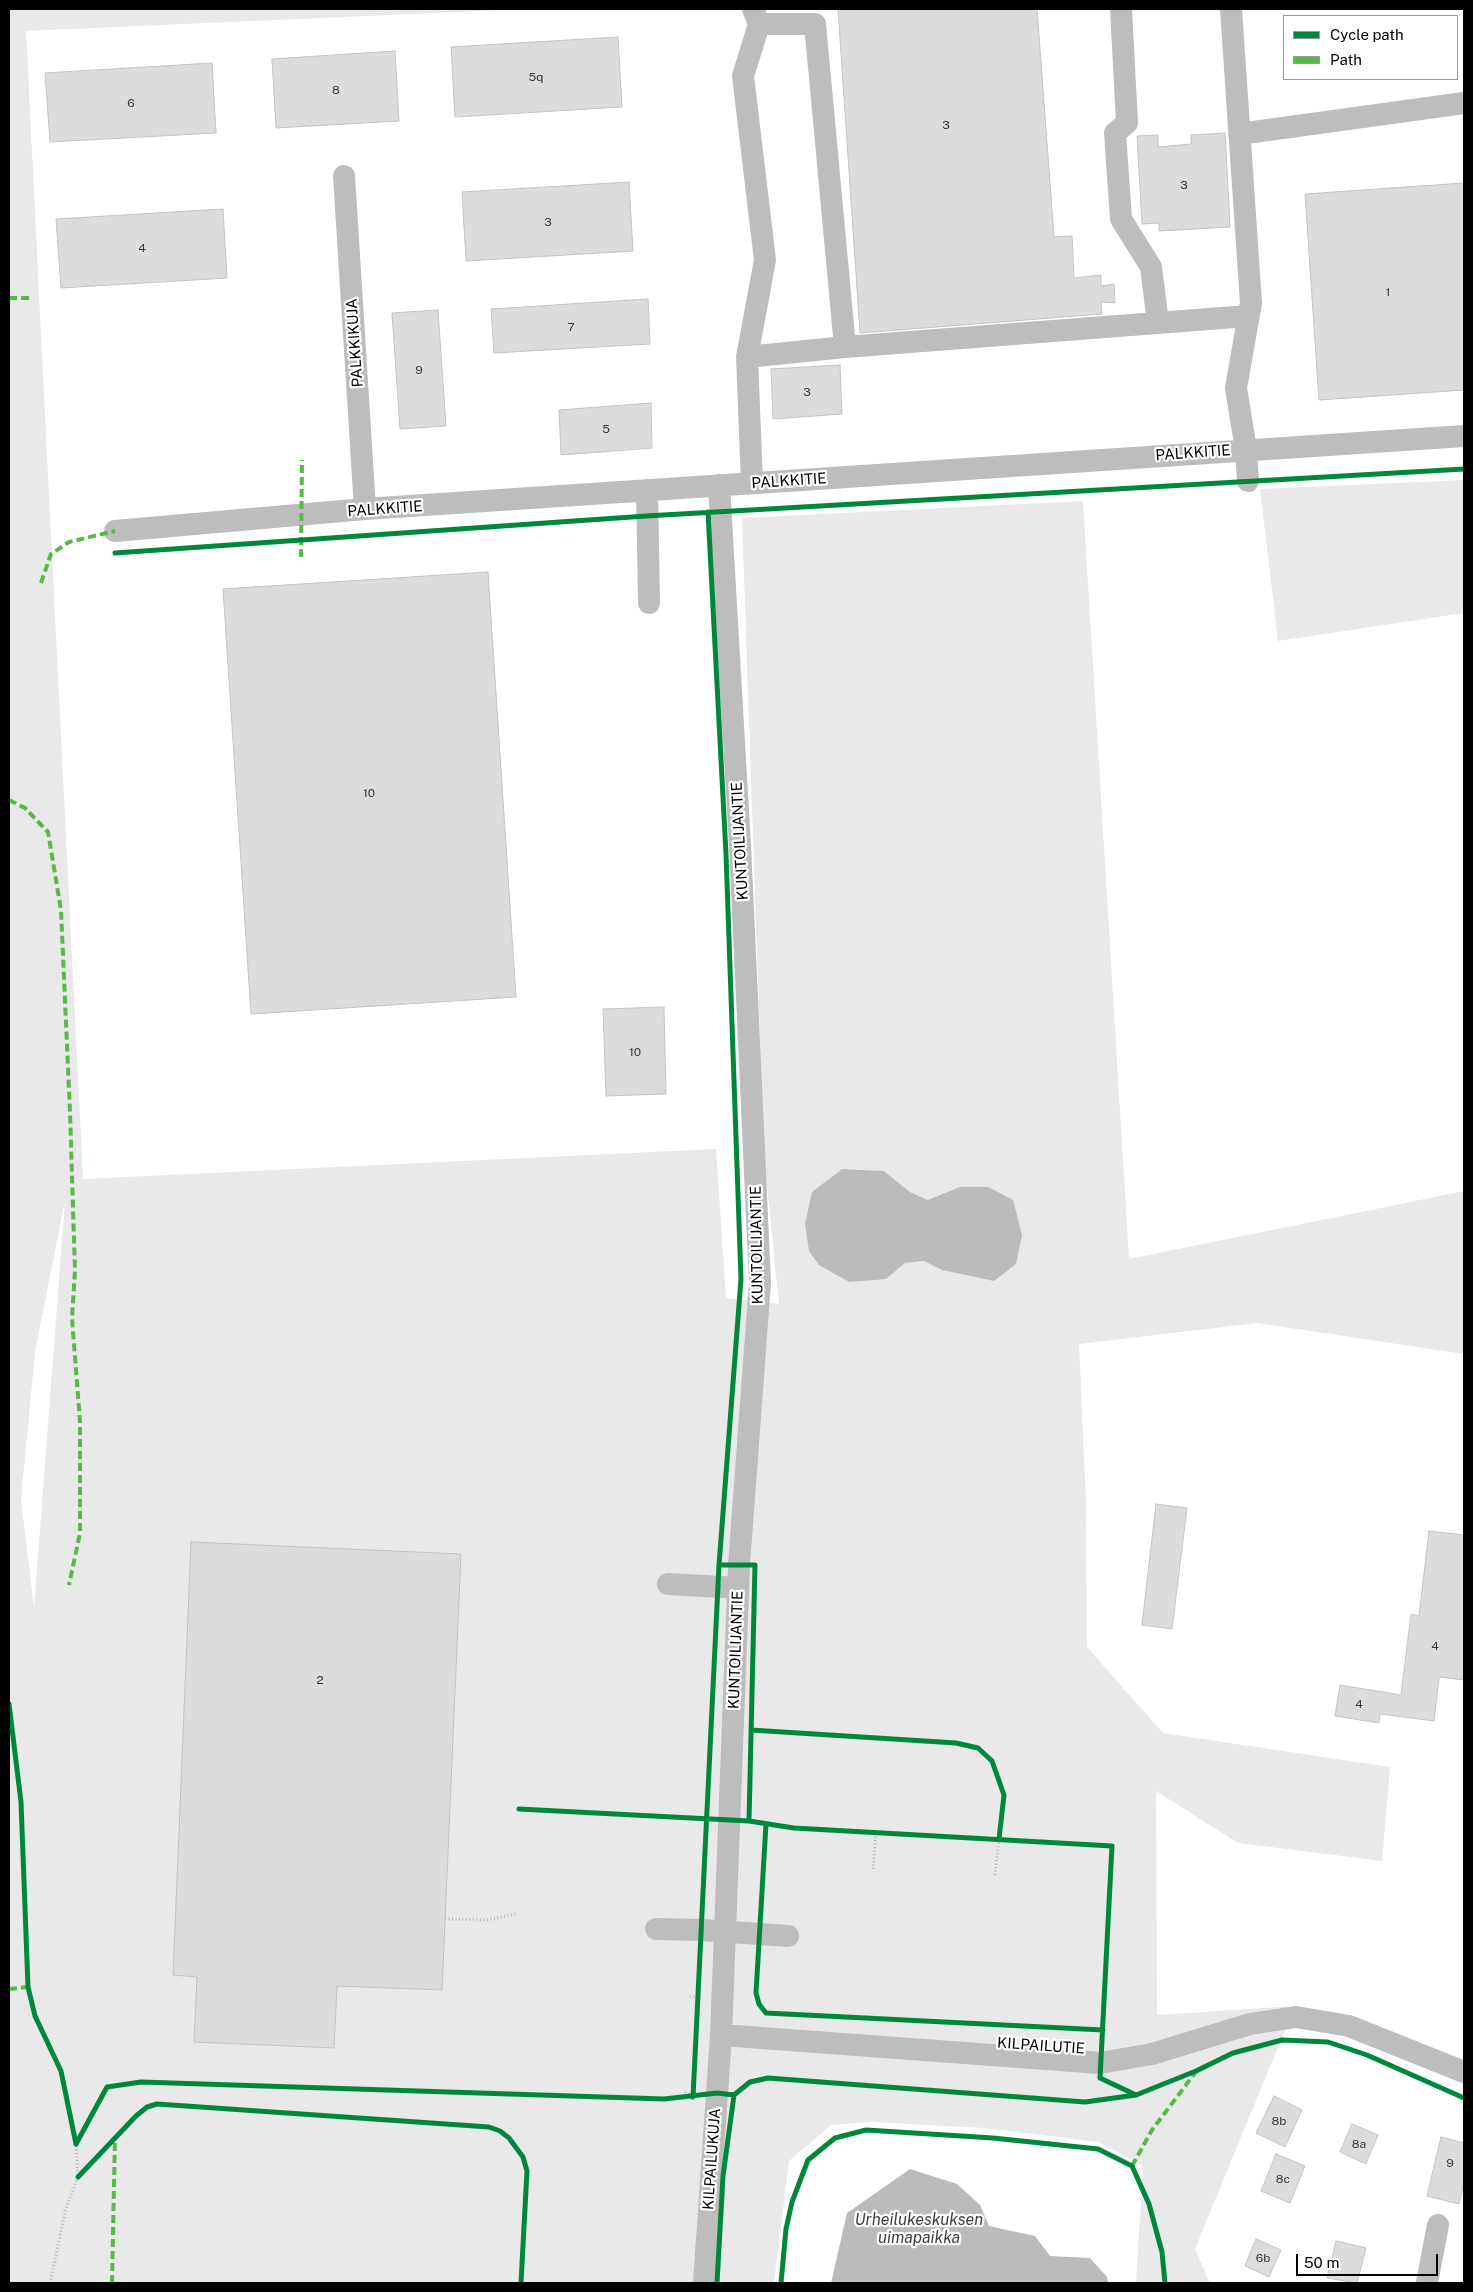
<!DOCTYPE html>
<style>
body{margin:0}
#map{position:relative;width:1473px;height:2292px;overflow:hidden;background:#fff;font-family:"Public Sans",sans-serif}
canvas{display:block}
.frame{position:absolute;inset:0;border:10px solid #000;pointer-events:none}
.legend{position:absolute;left:1283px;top:15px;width:175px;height:65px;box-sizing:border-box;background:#fff;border:1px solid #999;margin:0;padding:6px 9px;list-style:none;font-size:15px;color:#000}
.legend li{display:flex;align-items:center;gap:10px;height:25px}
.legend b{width:25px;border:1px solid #999}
.scale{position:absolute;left:1296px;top:2254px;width:142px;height:22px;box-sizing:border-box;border:2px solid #000;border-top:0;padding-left:6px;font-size:15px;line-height:18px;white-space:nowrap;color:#000;-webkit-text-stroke:4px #fff;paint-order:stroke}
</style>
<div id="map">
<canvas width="1473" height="2292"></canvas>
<div class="frame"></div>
<ul class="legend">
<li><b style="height:6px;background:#00873e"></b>Cycle path</li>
<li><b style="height:6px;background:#58b947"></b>Path</li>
</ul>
<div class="scale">50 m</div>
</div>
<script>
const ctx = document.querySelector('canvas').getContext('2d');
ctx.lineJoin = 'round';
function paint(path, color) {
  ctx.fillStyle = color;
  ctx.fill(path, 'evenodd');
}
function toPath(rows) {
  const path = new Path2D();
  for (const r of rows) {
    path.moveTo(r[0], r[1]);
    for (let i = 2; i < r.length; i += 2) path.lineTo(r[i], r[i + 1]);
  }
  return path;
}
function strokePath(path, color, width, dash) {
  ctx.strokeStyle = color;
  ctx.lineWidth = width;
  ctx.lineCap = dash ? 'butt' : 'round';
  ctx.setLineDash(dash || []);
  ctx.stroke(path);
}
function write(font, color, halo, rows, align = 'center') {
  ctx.font = font + ' "Public Sans",sans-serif';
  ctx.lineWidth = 4.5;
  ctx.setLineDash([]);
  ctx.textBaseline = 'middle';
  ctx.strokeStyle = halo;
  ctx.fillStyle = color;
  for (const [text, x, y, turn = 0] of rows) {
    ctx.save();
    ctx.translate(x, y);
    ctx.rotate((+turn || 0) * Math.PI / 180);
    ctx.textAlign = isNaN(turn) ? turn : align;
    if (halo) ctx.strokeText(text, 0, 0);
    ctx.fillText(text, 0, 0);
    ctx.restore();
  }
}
const green = toPath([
 [9,9,525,9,26,31,83,1179,716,1149,726,1298,779,1304,764,1158,742,518,1083,501,1129,1259,1464,1191,1464,1354,1257,1323,1079,1344,1086,1502,1087,1647,1163,1733,1390,1767,1382,1861,1238,1843,1156,1791,1157,2015,1295,2006,1195,2249,1210,2283,1136,2283,1143,2166,1098,2142,985,2128,871,2122,831,2125,789,2161,774,2283,9,2283],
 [842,1169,884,1171,910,1192,929,1200,960,1187,942,1270,924,1261,905,1263,812,1192],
 [65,1201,34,1608,21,1500,35,1352],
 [1464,480,1464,613,1278,641,1260,489]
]);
const water = toPath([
 [842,1169,884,1171,910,1192,928,1200,960,1187,988,1187,1013,1200,1022,1235,1016,1264,994,1281,942,1270,924,1261,905,1263,886,1279,849,1282,819,1265,809,1251,805,1224,812,1192],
 [910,2169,957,2184,980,2205,989,2226,1035,2236,1050,2256,1090,2258,1107,2277,1108,2283,831,2283,847,2213]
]);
const building = toPath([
 [838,9,1037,9,1054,237,1072,236,1074,278,1101,275,1101,286,1114,284,1115,303,1101,302,1102,314,860,333,838,9],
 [618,37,622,107,455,117,451,47,618,37],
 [395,51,399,121,276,128,272,59,395,51],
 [212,63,216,133,50,142,45,73,212,63],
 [1225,133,1230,227,1159,231,1159,223,1142,224,1137,136,1158,135,1158,147,1191,144,1191,135,1225,133],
 [629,182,633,251,466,261,462,192,629,182],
 [1464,183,1464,390,1319,400,1305,194,1464,183],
 [223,209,227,278,61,288,56,219,223,209],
 [648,299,650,344,494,353,491,309,648,299],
 [438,310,446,426,400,429,392,313,438,310],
 [840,365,842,414,773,419,771,369,840,365],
 [651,403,652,448,561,455,559,410,651,403],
 [488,572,516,997,251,1014,223,589,488,572],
 [664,1007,666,1094,606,1096,603,1009,664,1007],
 [1156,1504,1187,1508,1172,1629,1142,1625,1156,1504],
 [1429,1531,1464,1535,1464,1680,1439,1677,1434,1721,1380,1714,1379,1723,1335,1716,1340,1685,1401,1695,1411,1614,1419,1616,1429,1531],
 [191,1542,461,1554,442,1990,337,1986,334,2048,194,2042,197,1977,173,1975,191,1542],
 [1274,2096,1302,2110,1285,2147,1256,2133,1274,2096],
 [1352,2124,1378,2135,1366,2164,1340,2152,1352,2124],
 [1441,2137,1464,2143,1464,2182,1459,2204,1427,2196,1441,2137],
 [1276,2154,1305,2166,1290,2203,1261,2191,1276,2154],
 [1256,2239,1281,2250,1269,2277,1245,2266,1256,2239],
 [1336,2241,1366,2248,1357,2283,1327,2278,1336,2241]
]);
const path = toPath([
 [873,1869,876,1832],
 [995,1875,999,1839],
 [445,1919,487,1920,516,1914],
 [690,1997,698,1996],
 [685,2092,693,2097],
 [50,2283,66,2208,78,2177,76,2144]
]);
const minor = toPath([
 [1121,9,1127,123,1115,133,1121,219,1151,267,1158,323],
 [1231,9,1251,303,1236,388,1246,450,1248,481],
 [1239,134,1464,103],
 [344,176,365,509],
 [845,347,1248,316],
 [747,357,765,260,743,76,759,24],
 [752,483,747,357,845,347,815,24,759,24,753,9],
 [647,490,649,603],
 [115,531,365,509,1464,436],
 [668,1584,738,1588],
 [656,1929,702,1930,788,1936],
 [721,2035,1100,2063,1152,2054,1250,2024,1296,2017,1349,2026,1464,2072],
 [704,2283,721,2035,739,1565,760,1282,740,845,719,485],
 [1427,2283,1438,2225]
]);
const quiet = toPath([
 [9,298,29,298],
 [301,557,302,460],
 [41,583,51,554,69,542,115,531],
 [9,800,25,808,48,832,61,910,70,1112,75,1271,72,1318,80,1422,80,1533,69,1585],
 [9,1989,28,1987],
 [1132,2166,1152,2130,1195,2073],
 [112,2283,115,2138]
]);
const cycleway = toPath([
 [115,553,646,516,1464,469],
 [9,1704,21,1802,28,1987,35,2016,61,2071,76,2144],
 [751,1730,956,1743,978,1748,992,1761,1004,1795,999,1839],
 [519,1809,749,1821,755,1565,719,1565],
 [749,1821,794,1828,1112,1846,1100,2078,1136,2095],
 [766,1824,756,1993,759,2004,766,2013,1103,2030],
 [693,2097,719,1565,741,1279,726,854,708,512],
 [76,2144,107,2087,141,2082,664,2099,717,2093,734,2095,750,2082,768,2078,1085,2102,1136,2095,1196,2071,1233,2053,1282,2040,1328,2042,1367,2055,1464,2098],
 [78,2177,136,2116,147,2107,157,2104,489,2127,500,2131,509,2138,523,2157,527,2171,521,2283],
 [717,2283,723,2176,734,2095],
 [781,2283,786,2229,792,2202,808,2160,835,2138,866,2130,993,2138,1098,2149,1132,2166,1149,2204,1162,2252,1165,2283]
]);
const numberNames = [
 ["5q",536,77],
 ["8",336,90],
 ["6",131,103],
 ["3",946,125],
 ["3",1184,185],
 ["3",548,222],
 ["4",142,248],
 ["1",1388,292],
 ["7",571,327],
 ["9",419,370],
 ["3",807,392],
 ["5",606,429],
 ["10",369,793],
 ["10",635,1052],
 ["4",1435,1646],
 ["2",320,1680],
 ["4",1359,1704],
 ["8b",1279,2121],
 ["8a",1359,2144],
 ["9",1450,2163],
 ["8c",1283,2179],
 ["6b",1263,2258]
];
const streetNames = [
 ["PALKKIKUJA",355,343,-94],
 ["PALKKITIE",1193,453,-4],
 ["PALKKITIE",789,481,-4],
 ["PALKKITIE",385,509,-4],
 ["KUNTOILIJANTIE",740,841,-93],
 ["KUNTOILIJANTIE",757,1245,-91],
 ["KUNTOILIJANTIE",736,1650,-88],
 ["KILPAILUTIE",1041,2046,4],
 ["KILPAILUKUJA",712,2159,-86]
];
const waterNames = [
 ["Urheilukeskuksen",919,2220],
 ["uimapaikka",919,2238]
];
paint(green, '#e9e9e9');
paint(water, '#bbb');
paint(building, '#dcdcdc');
strokePath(building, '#c4c4c4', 1);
strokePath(path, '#b8b8b8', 3, [1, 2.5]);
strokePath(minor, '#bdbdbd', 22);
strokePath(quiet, '#58b947', 4, [8, 4]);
strokePath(cycleway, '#00873e', 5);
write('12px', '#373737', null, numberNames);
write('15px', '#000', '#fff', streetNames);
write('italic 16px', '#3f3f3f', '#fff', waterNames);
</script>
